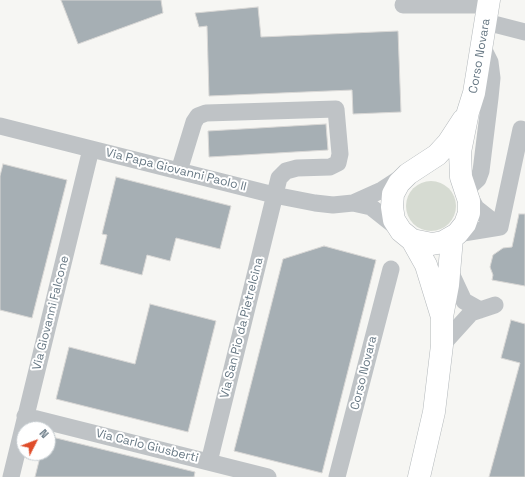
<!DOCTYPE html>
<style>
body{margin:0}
#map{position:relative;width:525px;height:477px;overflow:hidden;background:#f6f6f3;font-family:"Space Grotesk",sans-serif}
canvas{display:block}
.north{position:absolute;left:16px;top:421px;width:40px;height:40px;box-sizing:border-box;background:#fff;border:1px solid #c2c9cd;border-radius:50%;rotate:48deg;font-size:11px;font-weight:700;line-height:16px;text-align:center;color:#667783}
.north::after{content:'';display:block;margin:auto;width:14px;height:18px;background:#df4d2a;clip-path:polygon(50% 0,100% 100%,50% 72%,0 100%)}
</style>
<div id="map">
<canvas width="525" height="477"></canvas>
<div class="north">N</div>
</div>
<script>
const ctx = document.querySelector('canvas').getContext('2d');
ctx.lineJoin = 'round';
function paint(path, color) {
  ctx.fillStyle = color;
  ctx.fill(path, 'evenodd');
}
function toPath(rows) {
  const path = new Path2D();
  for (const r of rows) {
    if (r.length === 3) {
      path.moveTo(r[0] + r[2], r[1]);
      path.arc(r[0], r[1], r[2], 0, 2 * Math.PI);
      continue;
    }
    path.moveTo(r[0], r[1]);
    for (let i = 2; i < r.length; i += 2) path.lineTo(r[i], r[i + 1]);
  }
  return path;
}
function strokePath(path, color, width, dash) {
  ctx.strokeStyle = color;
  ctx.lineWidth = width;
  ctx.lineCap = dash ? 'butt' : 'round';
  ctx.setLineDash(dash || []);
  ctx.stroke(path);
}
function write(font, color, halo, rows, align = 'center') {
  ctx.font = font + ' "Space Grotesk",sans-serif';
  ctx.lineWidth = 4;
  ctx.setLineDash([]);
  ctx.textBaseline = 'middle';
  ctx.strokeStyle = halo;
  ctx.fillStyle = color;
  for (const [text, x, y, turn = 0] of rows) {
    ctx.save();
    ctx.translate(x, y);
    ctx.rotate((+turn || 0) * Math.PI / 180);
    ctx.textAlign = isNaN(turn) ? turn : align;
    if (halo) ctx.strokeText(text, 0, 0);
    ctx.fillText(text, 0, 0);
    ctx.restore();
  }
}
const green = toPath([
 [431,206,25]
]);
const building = toPath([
 [61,0,161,0,163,13,78,44,61,0],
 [258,7,261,37,398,31,401,112,353,114,352,90,209,96,207,26,199,27,195,13,258,7],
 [326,124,328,150,209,157,208,131,326,124],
 [3,164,67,180,32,318,0,310,0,176,3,164],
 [116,177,231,206,220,249,176,238,170,261,147,255,142,275,100,264,107,235,102,234,116,177],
 [519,214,525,214,525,286,492,280,493,275,490,267,493,255,503,248,512,247,519,214],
 [324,246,376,260,322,473,234,451,283,259,324,246],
 [150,304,216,321,188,432,56,399,69,347,135,364,150,304],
 [511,320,525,324,525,477,489,477,520,363,501,358,511,320],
 [48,436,195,472,194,477,35,477,41,453,48,453,48,436]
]);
const minor = toPath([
 [403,5,488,5],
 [486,22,525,32],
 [483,48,490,62,492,78,490,98,481,171,478,179,466,190,476,208,500,227],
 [0,126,274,195,315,203,333,205,353,203,371,207,400,230],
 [179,171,194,122,198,116,206,113,336,109,340,154,338,163,330,167,297,168,286,171,279,178,209,462],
 [353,203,382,190,402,177],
 [500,227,521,129],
 [457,234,500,227],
 [450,271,464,301,480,310],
 [442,345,471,313,495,305],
 [25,416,268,477],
 [11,477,91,149],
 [337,477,391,269]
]);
const major = toPath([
 [412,240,432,244,443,242,457,234,465,224,469,213,469,201,461,177,460,152,468,112,474,93,489,0],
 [442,317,426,265,412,240,401,231,394,220,392,207,393,194,399,183,408,174,437,155,448,143,463,120],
 [419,477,434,412,442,345,442,317,448,285,452,238]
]);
const streetNames = [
 ["Corso Novara",480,56,-80],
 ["Via Papa Giovanni Paolo II",176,170,14],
 ["Via Giovanni Falcone",51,313,-76],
 ["Via San Pio da Pietrelcina",242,328,-76],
 ["Corso Novara",364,373,-76],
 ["Via Carlo Giusberti",147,446,14]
];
paint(green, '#d6dbd2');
paint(building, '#a6afb4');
strokePath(building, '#d8d7d5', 1);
strokePath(major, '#b2b7ba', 23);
strokePath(minor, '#bfc3c6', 17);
strokePath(major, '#fff', 22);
write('12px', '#667783', '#fff', streetNames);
</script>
